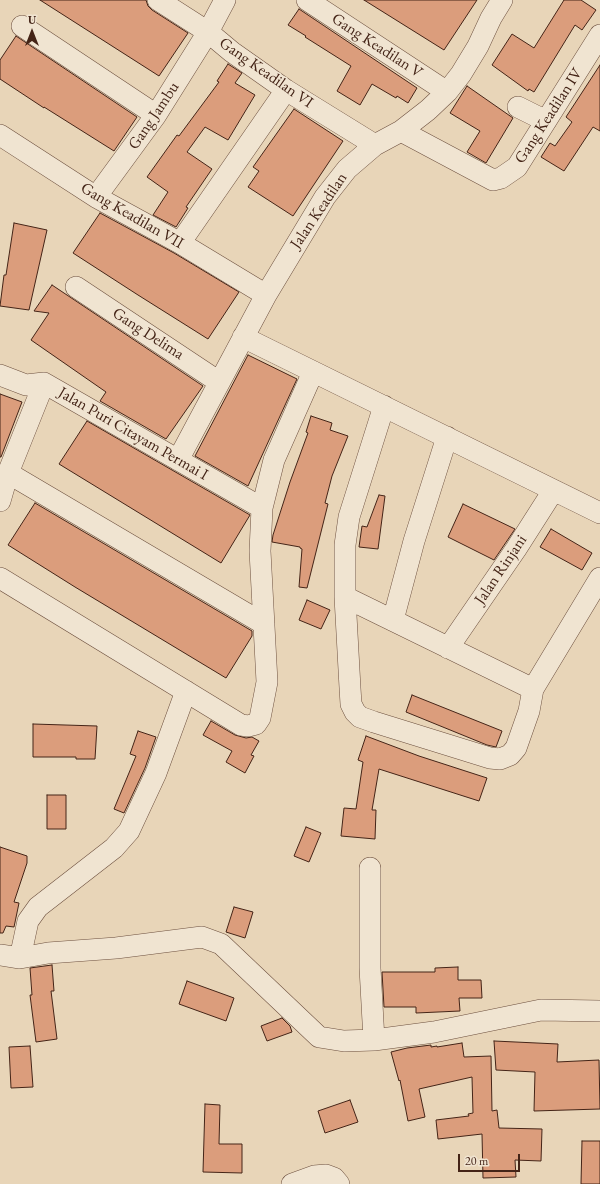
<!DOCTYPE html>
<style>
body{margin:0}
#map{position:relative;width:600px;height:1184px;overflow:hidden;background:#e8d5b8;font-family:"EB Garamond",serif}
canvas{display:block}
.north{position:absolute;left:12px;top:12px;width:40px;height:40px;-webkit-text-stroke:3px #f0e4d1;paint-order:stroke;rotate:0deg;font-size:11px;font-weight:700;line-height:16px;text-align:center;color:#442417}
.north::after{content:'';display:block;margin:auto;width:14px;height:18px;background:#442417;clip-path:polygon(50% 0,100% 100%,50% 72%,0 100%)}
.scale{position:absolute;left:458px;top:1154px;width:62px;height:18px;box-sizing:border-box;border:2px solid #442417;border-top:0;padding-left:5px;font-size:12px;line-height:14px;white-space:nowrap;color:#442417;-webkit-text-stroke:3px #f0e4d1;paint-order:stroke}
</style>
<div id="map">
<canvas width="600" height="1184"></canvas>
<div class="north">U</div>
<div class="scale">20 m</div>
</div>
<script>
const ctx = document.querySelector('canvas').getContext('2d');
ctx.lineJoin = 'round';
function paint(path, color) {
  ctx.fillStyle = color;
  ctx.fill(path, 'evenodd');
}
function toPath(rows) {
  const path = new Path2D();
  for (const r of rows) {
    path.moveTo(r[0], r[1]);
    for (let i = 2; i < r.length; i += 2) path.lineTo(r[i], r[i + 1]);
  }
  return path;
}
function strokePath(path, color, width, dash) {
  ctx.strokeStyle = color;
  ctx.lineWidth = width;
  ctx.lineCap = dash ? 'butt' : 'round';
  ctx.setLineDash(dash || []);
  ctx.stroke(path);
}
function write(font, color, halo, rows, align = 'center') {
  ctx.font = font + ' "EB Garamond",serif';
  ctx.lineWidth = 3;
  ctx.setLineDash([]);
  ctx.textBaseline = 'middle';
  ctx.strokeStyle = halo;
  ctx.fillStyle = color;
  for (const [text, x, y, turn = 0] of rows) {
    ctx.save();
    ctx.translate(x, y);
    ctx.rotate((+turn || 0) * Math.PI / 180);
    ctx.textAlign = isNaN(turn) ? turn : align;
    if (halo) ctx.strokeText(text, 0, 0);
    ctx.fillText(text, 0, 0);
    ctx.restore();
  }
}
const building = toPath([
 [40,0,146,0,148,6,152,10,188,33,159,76,40,0],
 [364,0,477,0,444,50,364,0],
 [564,0,581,0,596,10,582,30,575,25,534,92,529,89,528,91,492,65,512,34,534,48,564,0],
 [299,9,417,88,408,103,397,96,396,98,372,84,360,105,337,91,351,66,305,37,306,36,288,25,299,9],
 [16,36,137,117,114,151,44,107,44,108,0,79,0,60,16,36],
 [228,64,242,73,235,83,255,95,228,140,205,127,187,152,212,169,186,207,188,208,176,227,153,215,168,192,147,177,177,135,179,136,219,82,217,81,228,64],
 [600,65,600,131,593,127,564,171,541,157,550,143,555,146,572,122,566,117,600,65],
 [467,86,513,118,486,163,467,152,480,131,450,113,467,86],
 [294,109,343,141,293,216,248,187,259,171,253,167,294,109],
 [100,213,174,253,239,292,208,339,138,295,73,253,100,213],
 [14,223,47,230,29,310,0,306,4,275,6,275,14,223],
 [52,285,203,386,166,439,100,401,106,392,31,340,49,313,34,311,52,285],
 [248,355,297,379,248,486,195,456,248,355],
 [0,394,22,402,1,457,0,457,0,394],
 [311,416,332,423,330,430,348,436,332,476,325,503,328,504,307,588,299,587,302,549,300,548,300,547,272,542,273,535,290,482,308,433,306,432,311,416],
 [87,421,250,515,221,563,59,464,87,421],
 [379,495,385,496,378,549,359,547,362,526,367,527,379,495],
 [35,503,252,631,252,636,226,678,75,587,8,545,35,503],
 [463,504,515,529,494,560,448,537,463,504],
 [551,529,592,553,582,570,540,547,551,529],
 [307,600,330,610,321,629,299,620,307,600],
 [412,695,502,731,496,747,487,745,406,712,412,695],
 [211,721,235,735,246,738,252,737,259,741,251,755,254,756,245,773,226,762,232,751,203,735,211,721],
 [33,724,97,726,95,759,76,759,76,757,33,757,33,724],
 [138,731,156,737,145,768,124,813,114,809,136,756,130,754,138,731],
 [366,736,419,756,487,778,479,801,379,769,372,810,376,810,375,839,341,836,344,808,356,809,363,762,358,760,366,736],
 [47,795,66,795,66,829,47,829,47,795],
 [306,827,321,833,309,862,294,856,306,827],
 [0,847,27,856,27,863,14,902,19,903,14,927,6,926,3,933,0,933,0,847],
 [234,907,253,912,245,938,226,932,234,907],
 [52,965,54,991,51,991,57,1039,36,1042,30,995,32,995,30,968,52,965],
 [458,967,458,980,481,980,482,998,459,998,460,1011,416,1013,416,1007,384,1007,382,972,435,972,435,968,458,967],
 [187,981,234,998,226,1021,179,1004,187,981],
 [282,1018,290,1026,292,1032,267,1041,261,1026,282,1018],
 [494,1041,558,1044,557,1062,599,1060,600,1109,534,1111,535,1072,496,1070,494,1041],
 [462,1043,464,1057,491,1056,492,1111,497,1110,499,1128,542,1129,541,1161,515,1160,516,1177,483,1178,482,1134,438,1139,436,1120,469,1116,468,1114,473,1113,472,1077,419,1089,425,1117,408,1121,400,1080,399,1081,391,1052,407,1048,431,1045,431,1047,437,1046,437,1047,462,1043],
 [30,1046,33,1087,11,1088,9,1047,30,1046],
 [350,1100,358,1122,325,1133,318,1111,350,1100],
 [205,1104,220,1105,219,1144,242,1144,242,1173,203,1172,205,1104],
 [582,1141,600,1141,600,1184,581,1184,582,1141]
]);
const minor = toPath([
 [158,0,208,32,232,52,286,90,375,145],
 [307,0,447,92],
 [22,26,156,115],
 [518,107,546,121],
 [401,131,493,180,501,178,517,167,600,35],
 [0,135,96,197,180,243,266,295],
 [96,197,156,115,208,32,225,0],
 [180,243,286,90],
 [76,287,219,382],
 [243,337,600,513],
 [0,375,26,385,44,383,262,508],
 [384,406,349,517,345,545,345,597,350,688,351,704,355,712,360,717,374,722,490,758,500,759,510,755,516,748,529,711,533,689],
 [178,460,266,295,325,197,347,169,375,145,401,131,428,110,447,92,461,74,478,46,491,18,502,0],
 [8,473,264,624],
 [0,501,8,473,44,383],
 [0,578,241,725,248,726,256,724,260,718,267,682,260,551,262,508,274,460,313,372],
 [345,597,533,689,600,578],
 [393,620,414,541,447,437],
 [448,648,516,549,553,491],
 [370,868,370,968,374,1040],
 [0,955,20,958,48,953,116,948,202,937,221,944,319,1037,344,1041,374,1040,434,1032,541,1010,600,1011],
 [20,958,28,921,38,907,114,848,129,831,156,773,186,691],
 [292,1184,314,1176,326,1175,334,1178,339,1184]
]);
const streetNames = [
 ["Gang Keadilan V",377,46,33],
 ["Gang Keadilan VI",266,73,35],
 ["Gang Jambu",154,116,-56],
 ["Gang Keadilan IV",549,116,-57],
 ["Jalan Keadilan",319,211,-56],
 ["Gang Keadilan VII",132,216,30],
 ["Gang Delima",148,334,33],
 ["Jalan Puri Citayam Permai I",133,434,30],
 ["Jalan Rinjani",501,570,-56]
];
paint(building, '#db9d7c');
strokePath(building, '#442417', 1);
strokePath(minor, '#6d503f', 22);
strokePath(minor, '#f0e4d1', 21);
write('16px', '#442417', '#f0e4d1', streetNames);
</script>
